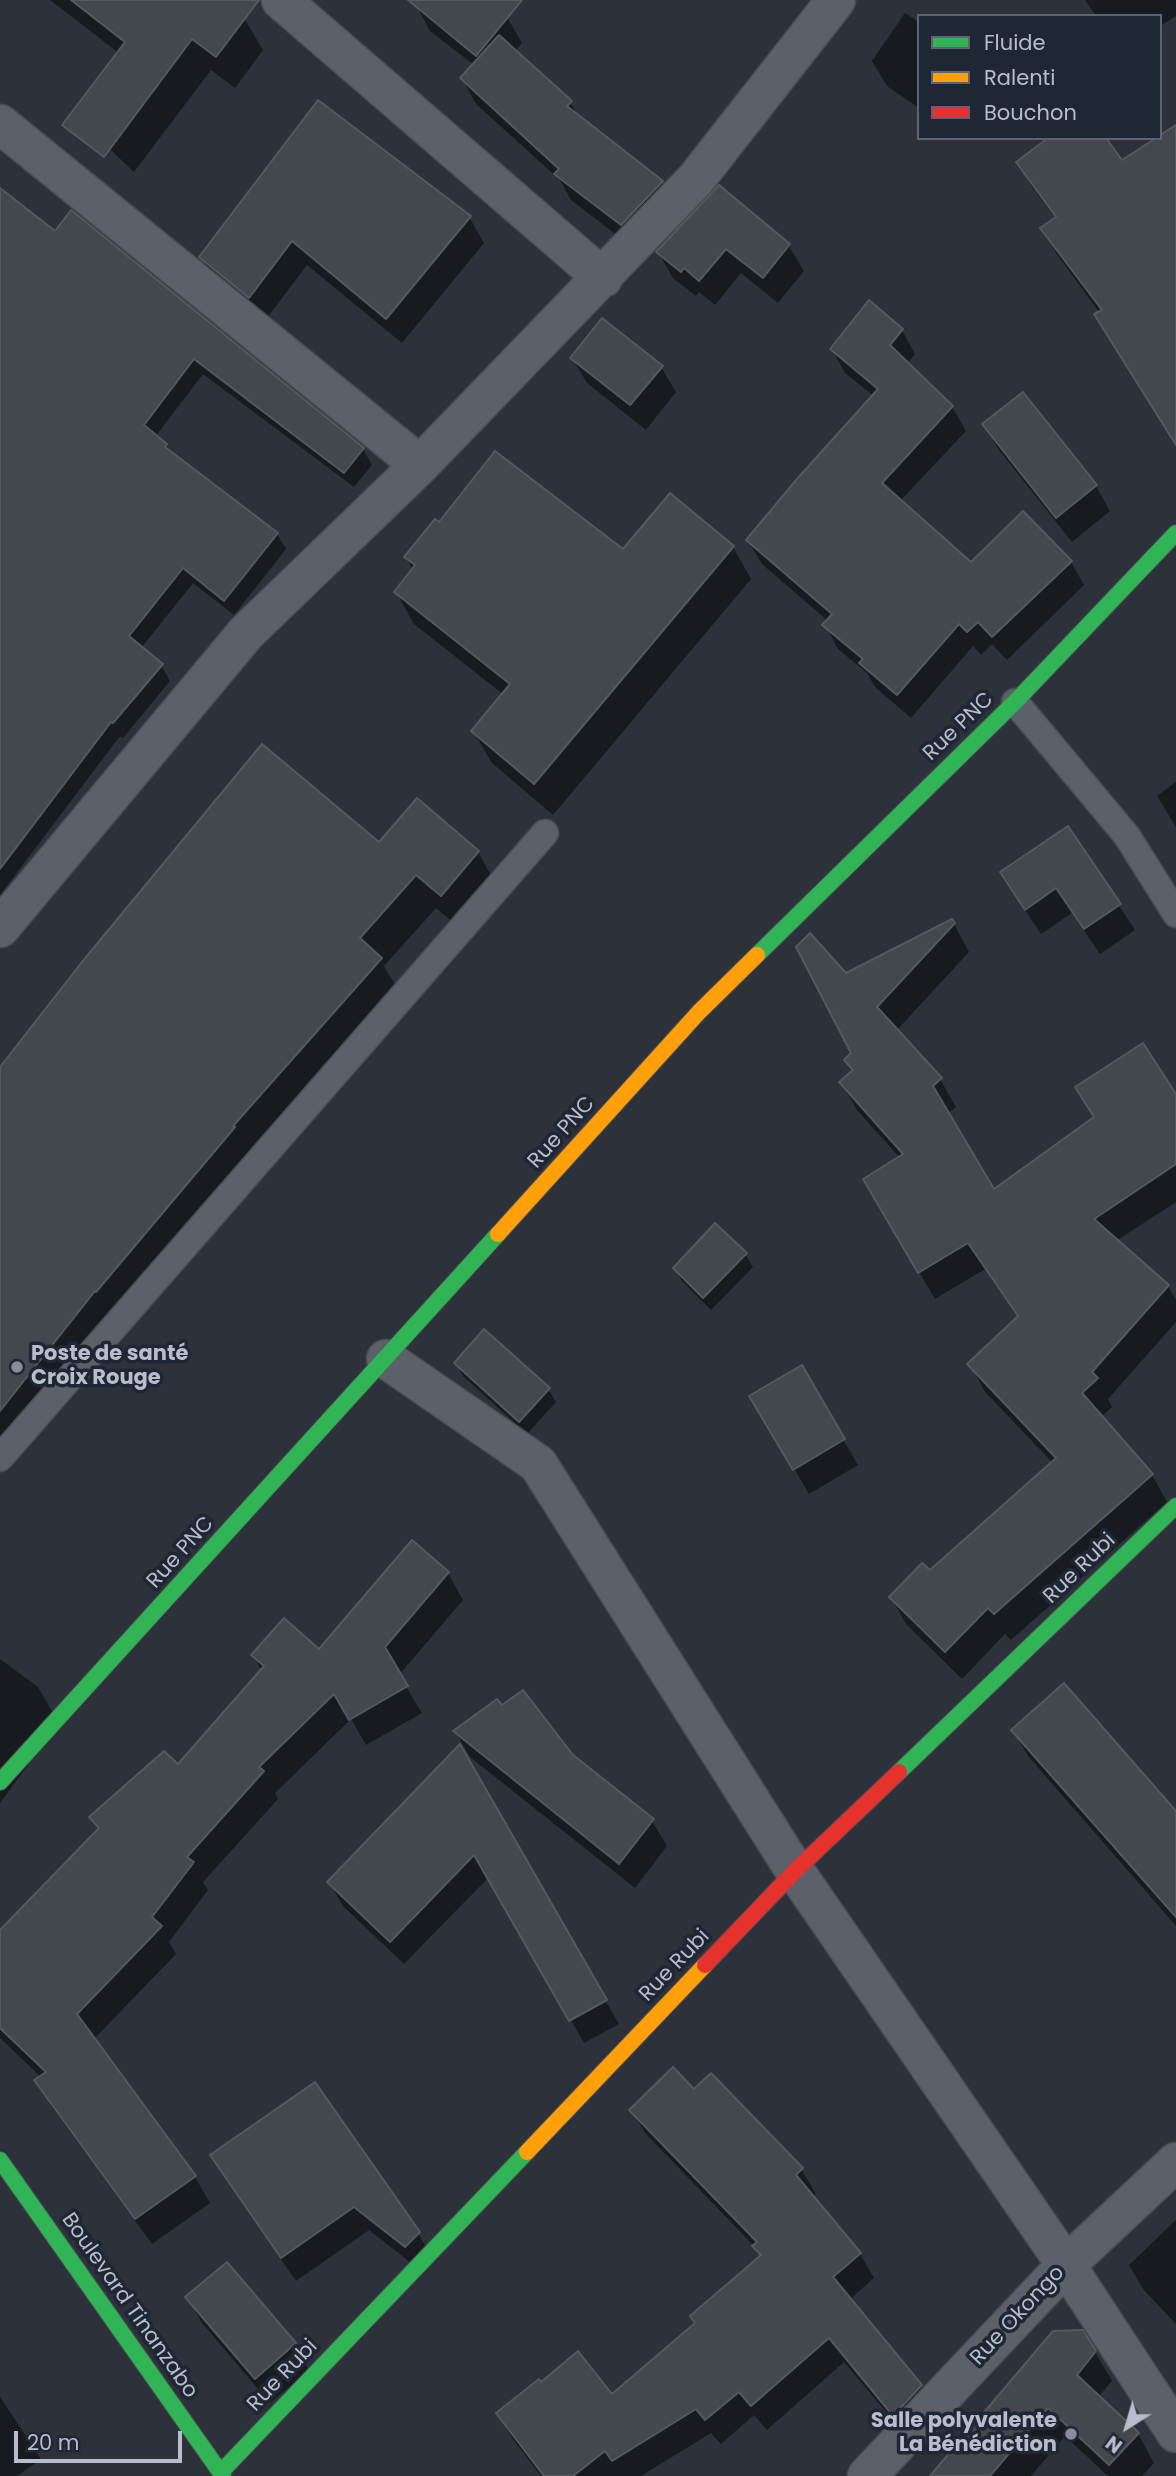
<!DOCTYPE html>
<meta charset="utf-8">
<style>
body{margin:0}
#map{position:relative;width:1176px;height:2476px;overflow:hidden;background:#2c313a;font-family:Poppins,sans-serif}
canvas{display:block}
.legend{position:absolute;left:917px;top:14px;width:245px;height:126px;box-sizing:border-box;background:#1f2735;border:2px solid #5c6371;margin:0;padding:9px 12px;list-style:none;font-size:21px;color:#b7bdca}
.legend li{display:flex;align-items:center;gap:14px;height:35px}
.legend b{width:35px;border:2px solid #5c6371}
.north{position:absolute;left:1092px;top:2392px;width:70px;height:70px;-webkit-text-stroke:5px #1f2735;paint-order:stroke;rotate:217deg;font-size:19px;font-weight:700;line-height:28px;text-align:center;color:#b7bdca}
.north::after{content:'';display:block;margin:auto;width:24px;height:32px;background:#b7bdca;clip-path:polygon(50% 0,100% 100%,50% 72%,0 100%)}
.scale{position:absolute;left:14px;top:2431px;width:168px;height:32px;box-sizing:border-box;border:4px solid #b7bdca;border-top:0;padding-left:9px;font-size:21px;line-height:24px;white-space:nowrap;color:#b7bdca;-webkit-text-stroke:5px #1f2735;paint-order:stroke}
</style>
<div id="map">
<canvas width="1176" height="2476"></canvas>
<ul class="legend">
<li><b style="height:9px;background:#30b455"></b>Fluide</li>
<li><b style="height:9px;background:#ff9f0a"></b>Ralenti</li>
<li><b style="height:9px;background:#e5322d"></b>Bouchon</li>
</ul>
<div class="north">N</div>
<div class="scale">20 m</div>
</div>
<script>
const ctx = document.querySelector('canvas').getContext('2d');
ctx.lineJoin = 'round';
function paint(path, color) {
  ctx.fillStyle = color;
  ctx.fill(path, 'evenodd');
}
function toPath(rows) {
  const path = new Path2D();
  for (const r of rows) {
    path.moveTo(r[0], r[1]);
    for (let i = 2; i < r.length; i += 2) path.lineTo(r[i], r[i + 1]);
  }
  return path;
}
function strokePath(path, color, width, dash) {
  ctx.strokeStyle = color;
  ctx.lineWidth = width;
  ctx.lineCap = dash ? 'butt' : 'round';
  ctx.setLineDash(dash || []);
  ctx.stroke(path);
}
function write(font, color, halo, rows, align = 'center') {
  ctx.font = font + ' Poppins,sans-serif';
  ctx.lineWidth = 7;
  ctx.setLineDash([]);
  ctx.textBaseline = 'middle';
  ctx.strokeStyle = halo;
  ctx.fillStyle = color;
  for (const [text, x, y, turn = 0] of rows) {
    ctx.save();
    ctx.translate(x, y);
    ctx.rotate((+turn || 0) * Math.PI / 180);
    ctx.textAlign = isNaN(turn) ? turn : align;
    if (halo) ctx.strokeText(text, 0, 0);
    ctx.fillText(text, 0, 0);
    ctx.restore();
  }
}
const shadow = toPath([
 [50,0,221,0,244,18,263,50,235,88,211,70,134,172,97,137,119,53],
 [420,0,487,0,507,17,522,43,515,51,570,102,580,118,662,183,677,208,636,250,571,200,560,180,476,104,462,78,474,65,430,31,416,5],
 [1085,0,1176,0,1176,16,1160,26,1160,16,1096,16],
 [905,13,919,22,919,108,887,86,872,61],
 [318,102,469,217,484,243,402,343,307,265,264,322,216,283,201,257],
 [1018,163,1122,163,1176,194,1176,418,1056,253,1043,229,1056,219,1032,187],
 [719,187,789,246,804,271,778,303,741,273,715,305,699,292,696,296,673,278,658,252],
 [0,191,55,234,363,449,372,465,354,487,203,374,155,437,166,445,171,454,277,534,286,549,234,615,193,583,141,648,161,665,170,681,123,738,120,736,0,895],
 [902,330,915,354,907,364,952,407,966,431,900,501,971,564,1071,562,1084,585,1007,660,992,644,981,655,973,646,911,718,875,687,867,673,838,649,825,625,828,621,762,564,748,541,874,396,845,373,832,349],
 [572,358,661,367,676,392,646,430,587,383],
 [1023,394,1096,486,1110,511,1072,542,999,450,984,424],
 [733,547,751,579,553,815,492,763,473,731,504,695,414,624,396,592,413,570,406,558],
 [1176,782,1176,827,1157,796],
 [1068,829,1135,930,1100,954,1072,913,1041,934,1017,898],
 [379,845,478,852,497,886,461,929,436,908,384,966,400,993,0,1469,0,1069],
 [954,924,969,952,896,1031,940,1079,956,1107,947,1114,994,1191,1176,1097,1176,1202,1116,1241,1168,1286,1176,1300,1176,1322,1108,1399,1112,1407,1101,1417,1152,1475,1167,1502,1011,1640,1005,1634,962,1679,906,1624,891,1597,930,1573,1053,1463,985,1392,970,1364,1018,1318,985,1269,935,1299,865,1180,900,1158,857,1110,841,1083,853,1072,846,1060,853,1054,846,975],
 [745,1254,753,1267,711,1310,682,1281,675,1269],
 [456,1363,548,1389,556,1402,527,1434,463,1376],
 [801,1368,858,1465,809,1494,752,1397],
 [448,1573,463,1600,399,1675,422,1713,366,1745,351,1719,275,1793,278,1799,203,1882,208,1890,169,1942,176,1954,94,2039,195,2177,210,2203,152,2244,52,2107,36,2081,41,2077,0,2038,0,1933,99,1830,91,1817,178,1766,262,1671,253,1655,319,1651],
 [0,1659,38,1687,59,1723,0,1803],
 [1013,1730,1176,1813,1176,1926,1028,1756],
 [455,1731,571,1756,652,1821,667,1846,635,1888,470,1757],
 [460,1747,619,2024,584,2043,489,1877,404,1964,343,1906,329,1882],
 [314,2085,418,2233,432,2258,420,2270,369,2230,296,2281,226,2180,212,2156],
 [694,2091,801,2169,816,2194,812,2197,860,2254,874,2278,849,2300,921,2386,935,2411,909,2439,844,2362,767,2430,754,2415,721,2444,711,2433,641,2476,541,2476,512,2438,498,2414,612,2396,696,2324,761,2257,757,2249,646,2134,631,2110],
 [1176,2220,1176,2324,1143,2289,1129,2265],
 [188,2298,294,2344,309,2370,270,2403,202,2323],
 [1095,2352,1112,2381,1098,2397,1138,2434,1154,2463,1142,2476,1108,2476,1065,2436,1031,2476,932,2476],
 [0,2397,41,2459,17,2476,0,2476]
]);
const building = toPath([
 [71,0,259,0,216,57,192,39,104,157,62,125,125,42,71,0],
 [408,0,522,0,476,56,408,0],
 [499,35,572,101,567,106,663,181,621,225,554,174,559,169,460,78,499,35],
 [318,100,471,216,386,319,292,241,249,298,199,257,318,100],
 [1176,125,1176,445,1094,314,1102,310,1040,228,1056,217,1016,162,1048,138,1106,138,1122,160,1156,138,1160,138,1160,135,1176,125],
 [719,185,790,244,763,278,726,249,699,281,684,268,681,272,656,252,719,185],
 [0,188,55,231,71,210,364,448,344,473,194,359,144,425,167,444,165,447,278,533,224,601,183,568,129,636,163,664,113,723,111,722,0,869,0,188],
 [869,300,903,329,890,345,953,406,882,483,971,562,1023,511,1072,561,992,637,978,622,967,632,959,624,897,695,859,663,863,659,822,625,832,614,746,540,797,479,878,389,830,349,869,300],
 [602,318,663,366,630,405,570,358,602,318],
 [1023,392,1097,485,1056,518,982,424,1023,392],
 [495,451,623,549,670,493,734,546,534,784,471,731,510,684,394,592,415,565,404,557,435,519,439,522,495,451],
 [262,744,379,842,417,798,479,851,441,896,416,875,360,938,382,958,233,1126,235,1127,96,1292,95,1291,0,1411,0,1067,82,962,262,744],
 [1068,826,1121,904,1084,929,1056,888,1025,910,1000,872,1068,826],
 [952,919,955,923,877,1007,942,1078,933,1086,994,1189,1094,1117,1075,1087,1143,1043,1176,1094,1176,1164,1094,1219,1169,1285,1092,1372,1098,1378,1082,1393,1153,1474,994,1614,988,1608,945,1652,889,1597,922,1563,930,1570,1056,1458,967,1364,1018,1316,968,1243,918,1273,863,1179,903,1154,839,1082,853,1070,844,1060,851,1053,796,947,810,933,846,973,952,919],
 [715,1223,747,1253,703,1298,673,1268,715,1223],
 [484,1329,550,1388,519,1422,454,1363,484,1329],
 [802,1365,845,1439,793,1470,749,1396,802,1365],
 [412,1540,449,1572,385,1647,408,1686,349,1720,334,1694,259,1767,264,1771,187,1857,194,1862,152,1917,162,1926,77,2014,196,2176,135,2219,34,2080,46,2072,0,2028,0,1930,99,1828,89,1817,164,1751,178,1764,264,1666,251,1655,284,1618,319,1649,412,1540],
 [1064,1683,1176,1811,1176,1917,1011,1730,1064,1683],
 [523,1690,573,1755,654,1819,619,1864,453,1731,497,1699,502,1705,523,1690],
 [460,1744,607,2000,569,2021,474,1855,390,1942,327,1882,460,1744],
 [673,2067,694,2089,711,2073,803,2168,796,2175,861,2253,833,2277,922,2385,893,2416,829,2338,751,2406,739,2392,705,2420,696,2409,612,2461,605,2451,573,2476,544,2476,496,2413,539,2379,541,2382,578,2351,612,2394,695,2323,690,2316,761,2255,752,2246,757,2242,629,2110,673,2067],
 [315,2082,420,2232,405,2247,354,2207,281,2258,210,2155,315,2082],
 [227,2262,296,2343,255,2379,185,2297,227,2262],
 [1083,2330,1096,2351,1077,2375,1139,2433,1109,2465,1048,2408,990,2476,930,2476,1053,2331,1083,2330]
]);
const lane = toPath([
 [1015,702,1127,836,1176,914],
 [0,1458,545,833]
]);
const street = toPath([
 [281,0,603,278],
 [0,124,420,465],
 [0,928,246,633,420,465,696,179,836,0],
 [386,1359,538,1464,795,1871,1066,2265,1176,2433],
 [867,2476,1066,2265,1176,2162]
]);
const fast = toPath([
 [757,955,1015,702,1176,533],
 [899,1772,1176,1506],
 [0,1782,498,1234],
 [0,2160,223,2476],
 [221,2472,527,2152]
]);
const slow = toPath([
 [498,1234,699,1012,757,955],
 [527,2152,705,1965]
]);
const jam = toPath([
 [705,1965,795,1871,899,1772]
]);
const markers = [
 [17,1367,7,"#868c98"],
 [1071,2434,7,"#868c98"]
];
const streetNames = [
 ["Rue PNC",959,727,-44],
 ["Rue PNC",562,1133,-48],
 ["Rue PNC",181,1553,-48],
 ["Rue Rubi",1080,1569,-44],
 ["Rue Rubi",675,1966,-46],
 ["Boulevard Tinanzabo",129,2306,55],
 ["Rue Okongo",1018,2316,-47],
 ["Rue Rubi",283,2376,-46]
];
const poiNames = [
 ["Poste de santé",31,1355],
 ["Croix Rouge",31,1379],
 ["Salle polyvalente",1057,2422,"right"],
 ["La Bénédiction",1057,2446,"right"]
];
paint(shadow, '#0007');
paint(building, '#43474e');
strokePath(building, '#545961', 2);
strokePath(lane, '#484c53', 29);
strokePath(street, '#484c53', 41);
strokePath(fast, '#484c53', 18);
strokePath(slow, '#484c53', 18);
strokePath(jam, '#484c53', 18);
strokePath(lane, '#5c6068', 26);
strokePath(street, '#5c6068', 38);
strokePath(fast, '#30b455', 16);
strokePath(slow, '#ff9f0a', 16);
strokePath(jam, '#e5322d', 16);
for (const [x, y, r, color] of markers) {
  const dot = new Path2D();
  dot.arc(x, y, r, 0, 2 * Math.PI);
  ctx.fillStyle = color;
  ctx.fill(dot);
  strokePath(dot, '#1f2735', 2.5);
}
write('21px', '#b7bdca', '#1f2735', streetNames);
write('bold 21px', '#b7bdca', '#1f2735', poiNames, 'left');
</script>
